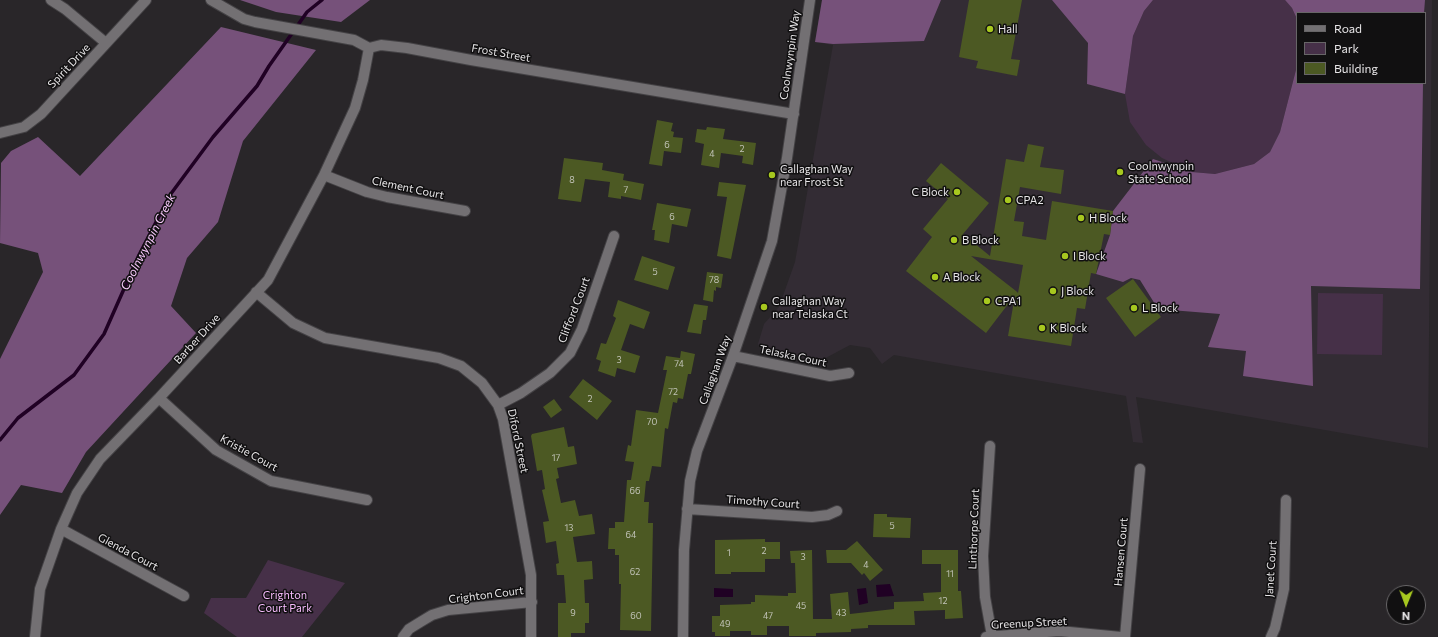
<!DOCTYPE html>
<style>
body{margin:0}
#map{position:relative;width:1438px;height:637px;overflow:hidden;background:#292629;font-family:Commissioner,sans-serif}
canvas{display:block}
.legend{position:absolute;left:1296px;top:12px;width:130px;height:72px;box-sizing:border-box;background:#111011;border:1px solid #676567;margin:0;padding:5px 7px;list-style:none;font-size:12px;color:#e7e5e7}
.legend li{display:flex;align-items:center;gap:8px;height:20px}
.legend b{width:20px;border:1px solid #676567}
.north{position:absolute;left:1386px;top:585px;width:40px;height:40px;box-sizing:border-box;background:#111011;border:1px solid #676567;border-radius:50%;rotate:181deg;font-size:11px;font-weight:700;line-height:16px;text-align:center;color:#e7e5e7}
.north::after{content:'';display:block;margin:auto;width:14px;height:18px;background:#a7c81f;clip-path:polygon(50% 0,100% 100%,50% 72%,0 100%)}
</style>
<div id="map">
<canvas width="1438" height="637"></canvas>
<ul class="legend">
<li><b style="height:5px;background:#737073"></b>Road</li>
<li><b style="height:11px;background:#463048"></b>Park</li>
<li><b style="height:11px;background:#4c5923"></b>Building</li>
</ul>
<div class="north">N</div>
</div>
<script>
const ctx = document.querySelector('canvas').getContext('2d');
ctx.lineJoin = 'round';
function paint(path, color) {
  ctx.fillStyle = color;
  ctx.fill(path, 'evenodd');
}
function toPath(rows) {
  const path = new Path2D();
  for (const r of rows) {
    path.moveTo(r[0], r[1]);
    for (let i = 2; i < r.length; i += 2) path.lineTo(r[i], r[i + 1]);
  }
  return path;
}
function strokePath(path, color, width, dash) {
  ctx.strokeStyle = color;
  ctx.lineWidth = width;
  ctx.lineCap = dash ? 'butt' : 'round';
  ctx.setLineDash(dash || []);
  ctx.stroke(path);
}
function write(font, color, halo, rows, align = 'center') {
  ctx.font = font + ' Commissioner,sans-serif';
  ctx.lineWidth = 3;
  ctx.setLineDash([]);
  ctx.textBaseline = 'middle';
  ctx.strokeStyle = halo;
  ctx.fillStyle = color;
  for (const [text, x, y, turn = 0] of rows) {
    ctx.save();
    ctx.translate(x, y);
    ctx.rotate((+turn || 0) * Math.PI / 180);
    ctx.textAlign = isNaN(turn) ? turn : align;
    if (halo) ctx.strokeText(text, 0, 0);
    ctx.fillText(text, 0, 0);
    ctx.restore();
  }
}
const built = toPath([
 [822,0,1432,0,1428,448,1136,397,1143,443,1133,442,1126,396,894,355,882,364,870,348,850,345,820,361,761,349,758,344,764,324,779,307,795,262,833,45,815,42],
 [1297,13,1425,13,1425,83,1297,83]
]);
const green = toPath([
 [1153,0,1285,0,1292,8,1297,19,1297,66,1280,132,1270,152,1254,164,1215,174,1192,172,1162,158,1146,145,1130,122,1125,94,1133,36,1144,11],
 [1318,293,1383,294,1382,355,1317,354],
 [268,560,345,583,302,637,237,637,204,613,211,598,246,598]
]);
const forest = toPath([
 [240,0,370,0,341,22,276,12],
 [822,0,941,0,924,41,833,44,815,42],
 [1052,0,1153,0,1144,11,1133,36,1125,94,1087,84,1088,43],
 [1285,0,1425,0,1424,13,1297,13,1297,19,1292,8],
 [221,27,316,50,243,141,218,222,187,258,171,306,196,333,86,452,62,493,21,485,0,515,0,359,43,272,38,253,0,243,1,163,11,151,38,137,80,176],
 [1297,66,1297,83,1423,83,1420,289,1311,286,1313,386,1243,376,1246,351,1208,347,1220,314,1158,309,1140,280,1131,278,1123,282,1096,274,1110,235,1113,211,1153,159,1192,172,1215,174,1254,164,1270,152,1280,132]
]);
const water = toPath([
 [890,584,894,596,877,597,876,585],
 [714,588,733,589,733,597,714,597],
 [866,588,868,603,859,605,857,589]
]);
const stream = toPath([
 [0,440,18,418,74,375,104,334,139,255,170,195,213,137,257,86,269,66,307,12,322,0]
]);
const building = toPath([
 [969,0,1022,0,1011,59,1020,60,1017,76,976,68,978,61,959,57],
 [657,120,673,123,671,131,674,132,673,137,683,138,681,153,664,151,662,166,649,164],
 [707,127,725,129,723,139,756,143,753,165,742,163,743,156,721,153,719,168,701,165,704,144,695,142,697,129,706,130],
 [1028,144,1044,147,1040,167,1064,170,1061,194,1020,187,1014,221,1024,222,1022,236,1046,240,1052,201,1113,211,1110,235,1104,234,1096,274,1091,273,1085,309,1077,308,1071,346,1008,336,1015,295,986,333,906,271,932,237,923,229,948,199,926,181,941,163,989,203,963,234,990,256,1006,159,1024,162],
 [971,256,1023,265,1018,293,1016,291],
 [564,158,603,163,602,170,624,174,623,180,644,184,641,200,621,196,621,199,608,197,610,182,585,179,581,202,558,199],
 [719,182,746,185,731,259,717,256,727,197,717,196],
 [657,203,691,209,687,227,672,224,669,243,654,240,655,230,652,230],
 [642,256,675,267,668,290,634,280],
 [707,272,723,274,721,288,716,287,716,291,714,290,713,302,703,300],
 [1133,279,1161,317,1135,337,1106,298],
 [618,300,650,312,644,329,630,324,621,350,640,356,635,373,617,368,615,377,598,371,601,361,596,359,601,343,606,344,616,318,613,316],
 [694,304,708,306,706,320,703,320,701,334,687,332],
 [681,351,695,354,691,374,688,374,683,399,678,398,677,403,673,402,668,429,665,428,661,467,652,466,649,481,646,481,644,502,649,502,648,523,653,523,651,631,620,630,621,584,619,584,619,555,615,555,615,549,608,549,609,528,615,528,615,522,624,522,627,480,631,480,634,462,625,461,628,445,631,446,636,410,658,413,667,370,663,370,666,356,680,358],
 [583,379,612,401,597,420,569,397],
 [554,399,562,410,551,418,543,407],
 [564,427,568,447,574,446,577,464,557,468,559,478,556,479,561,503,575,500,579,516,592,514,595,534,573,537,577,562,592,561,593,579,584,580,585,603,589,603,589,623,585,623,585,633,571,633,571,637,558,637,558,603,566,603,564,575,557,575,556,564,559,563,556,541,546,543,543,522,549,521,542,490,545,489,542,470,537,471,531,436,532,434],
 [874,514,887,514,887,517,911,518,910,538,873,537],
 [765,539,765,542,780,542,780,559,765,559,765,572,731,572,731,574,715,574,715,540],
 [857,541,883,570,870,581,864,573,862,575,851,563,827,563,826,550,846,550],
 [812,550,813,619,832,619,830,594,848,592,850,614,894,609,894,602,924,601,923,593,941,592,941,564,922,564,922,550,958,550,958,591,961,591,963,618,945,619,945,610,914,611,915,625,868,625,868,628,851,629,851,632,816,633,816,636,789,636,789,626,767,626,767,635,751,635,751,631,730,631,730,636,715,636,715,632,712,632,712,616,720,616,720,605,751,604,751,602,755,602,755,595,788,596,788,593,796,593,795,563,791,563,790,551]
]);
const street = toPath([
 [51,0,65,9,106,43],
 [211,0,244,19,255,22,354,40,369,48,381,45,407,48,471,60,794,114],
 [0,133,24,127,41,114,146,0],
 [324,175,367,192,387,197,465,211],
 [256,292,293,323,325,338,439,358,461,366,482,383,498,405,503,419,531,575,531,637],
 [733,356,830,376,849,373],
 [159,398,216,450,271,481,367,500],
 [498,405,521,393,550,373,570,353,582,329,614,236],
 [990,446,983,556,985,597,992,636],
 [687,509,812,517,828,515,837,511],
 [61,529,184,596],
 [35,637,40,589,61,529,77,493,100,459,159,398,268,280,324,175,355,108,363,80,369,48],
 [403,637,409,629,422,621,432,615,448,610,532,602],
 [683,637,684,550,690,481,697,451,733,356,772,241,787,158,810,0],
 [986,637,1059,631,1121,637],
 [1125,637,1140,469],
 [1271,637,1275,628,1284,589,1286,500]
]);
const markers = [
 [990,29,4,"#a7c81f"],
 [1120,172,4,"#a7c81f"],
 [772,175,4,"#a7c81f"],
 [957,192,4,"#a7c81f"],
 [1008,200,4,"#a7c81f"],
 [1081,218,4,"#a7c81f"],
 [954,240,4,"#a7c81f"],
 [1065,256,4,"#a7c81f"],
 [935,277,4,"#a7c81f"],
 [1053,291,4,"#a7c81f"],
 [987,301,4,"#a7c81f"],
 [764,307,4,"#a7c81f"],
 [1134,308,4,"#a7c81f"],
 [1042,328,4,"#a7c81f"]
];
const numberNames = [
 ["6",667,145],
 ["2",742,149],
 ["4",712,154],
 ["8",572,180],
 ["7",626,190],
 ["6",672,217],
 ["5",655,272],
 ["78",714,280],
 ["3",619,360],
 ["74",679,364],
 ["72",673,392],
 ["2",590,399],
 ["70",652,422],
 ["17",556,458],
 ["66",635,491],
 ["5",892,526],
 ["13",569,528],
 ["64",631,535],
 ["2",764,551],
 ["1",729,553],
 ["3",803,557],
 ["4",866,565],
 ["62",635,572],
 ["11",950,574],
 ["12",943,601],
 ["45",801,606],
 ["9",573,613],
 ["43",841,613],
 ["60",636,616],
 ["47",768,616],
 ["49",725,624]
];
const poiNames = [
 ["Hall",998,29],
 ["Coolnwynpin",1128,166],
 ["State School",1128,179],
 ["Callaghan Way",780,169],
 ["near Frost St",780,182],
 ["C Block",949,192,"right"],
 ["CPA2",1016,200],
 ["H Block",1089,218],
 ["B Block",962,240],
 ["I Block",1073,256],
 ["A Block",943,277],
 ["J Block",1061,291],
 ["Callaghan Way",772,301],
 ["near Telaska Ct",772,314],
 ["CPA1",995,301],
 ["L Block",1142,308],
 ["K Block",1050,328]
];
const streetNames = [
 ["Frost Street",501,53,10],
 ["Coolnwynpin Way",790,55,-82],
 ["Spirit Drive",69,66,-47],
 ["Clement Court",408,188,12],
 ["Clifford Court",574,310,-69],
 ["Barber Drive",197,339,-48],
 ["Telaska Court",793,356,12],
 ["Callaghan Way",715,370,-70],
 ["Diford Street",518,441,78],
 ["Kristie Court",249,453,29],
 ["Timothy Court",763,502,4],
 ["Linthorpe Court",974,529,-88],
 ["Glenda Court",128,552,28],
 ["Hansen Court",1121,552,-85],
 ["Janet Court",1271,569,-86],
 ["Crighton Court",486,595,-7],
 ["Greenup Street",1029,623,-3]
];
const parkNames = [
 ["Crighton",285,595],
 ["Court Park",285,608]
];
const waterNames = [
 ["Coolnwynpin Creek",148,242,-63]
];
paint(built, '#332c34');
paint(green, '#463048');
paint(forest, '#76517a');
paint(water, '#200124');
strokePath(stream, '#200124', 3.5);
paint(building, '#4c5923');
strokePath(street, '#444245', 12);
strokePath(street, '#737073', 10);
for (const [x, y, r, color] of markers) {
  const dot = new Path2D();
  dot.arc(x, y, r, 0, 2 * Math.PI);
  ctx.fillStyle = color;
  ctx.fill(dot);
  strokePath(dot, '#111011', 1.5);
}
write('9px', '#c0c2b6', null, numberNames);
write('11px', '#e7e5e7', '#111011', poiNames, 'left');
write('11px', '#e7e5e7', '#111011', streetNames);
write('11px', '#f6bbfc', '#111011', parkNames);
write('italic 12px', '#facafe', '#111011', waterNames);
</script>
